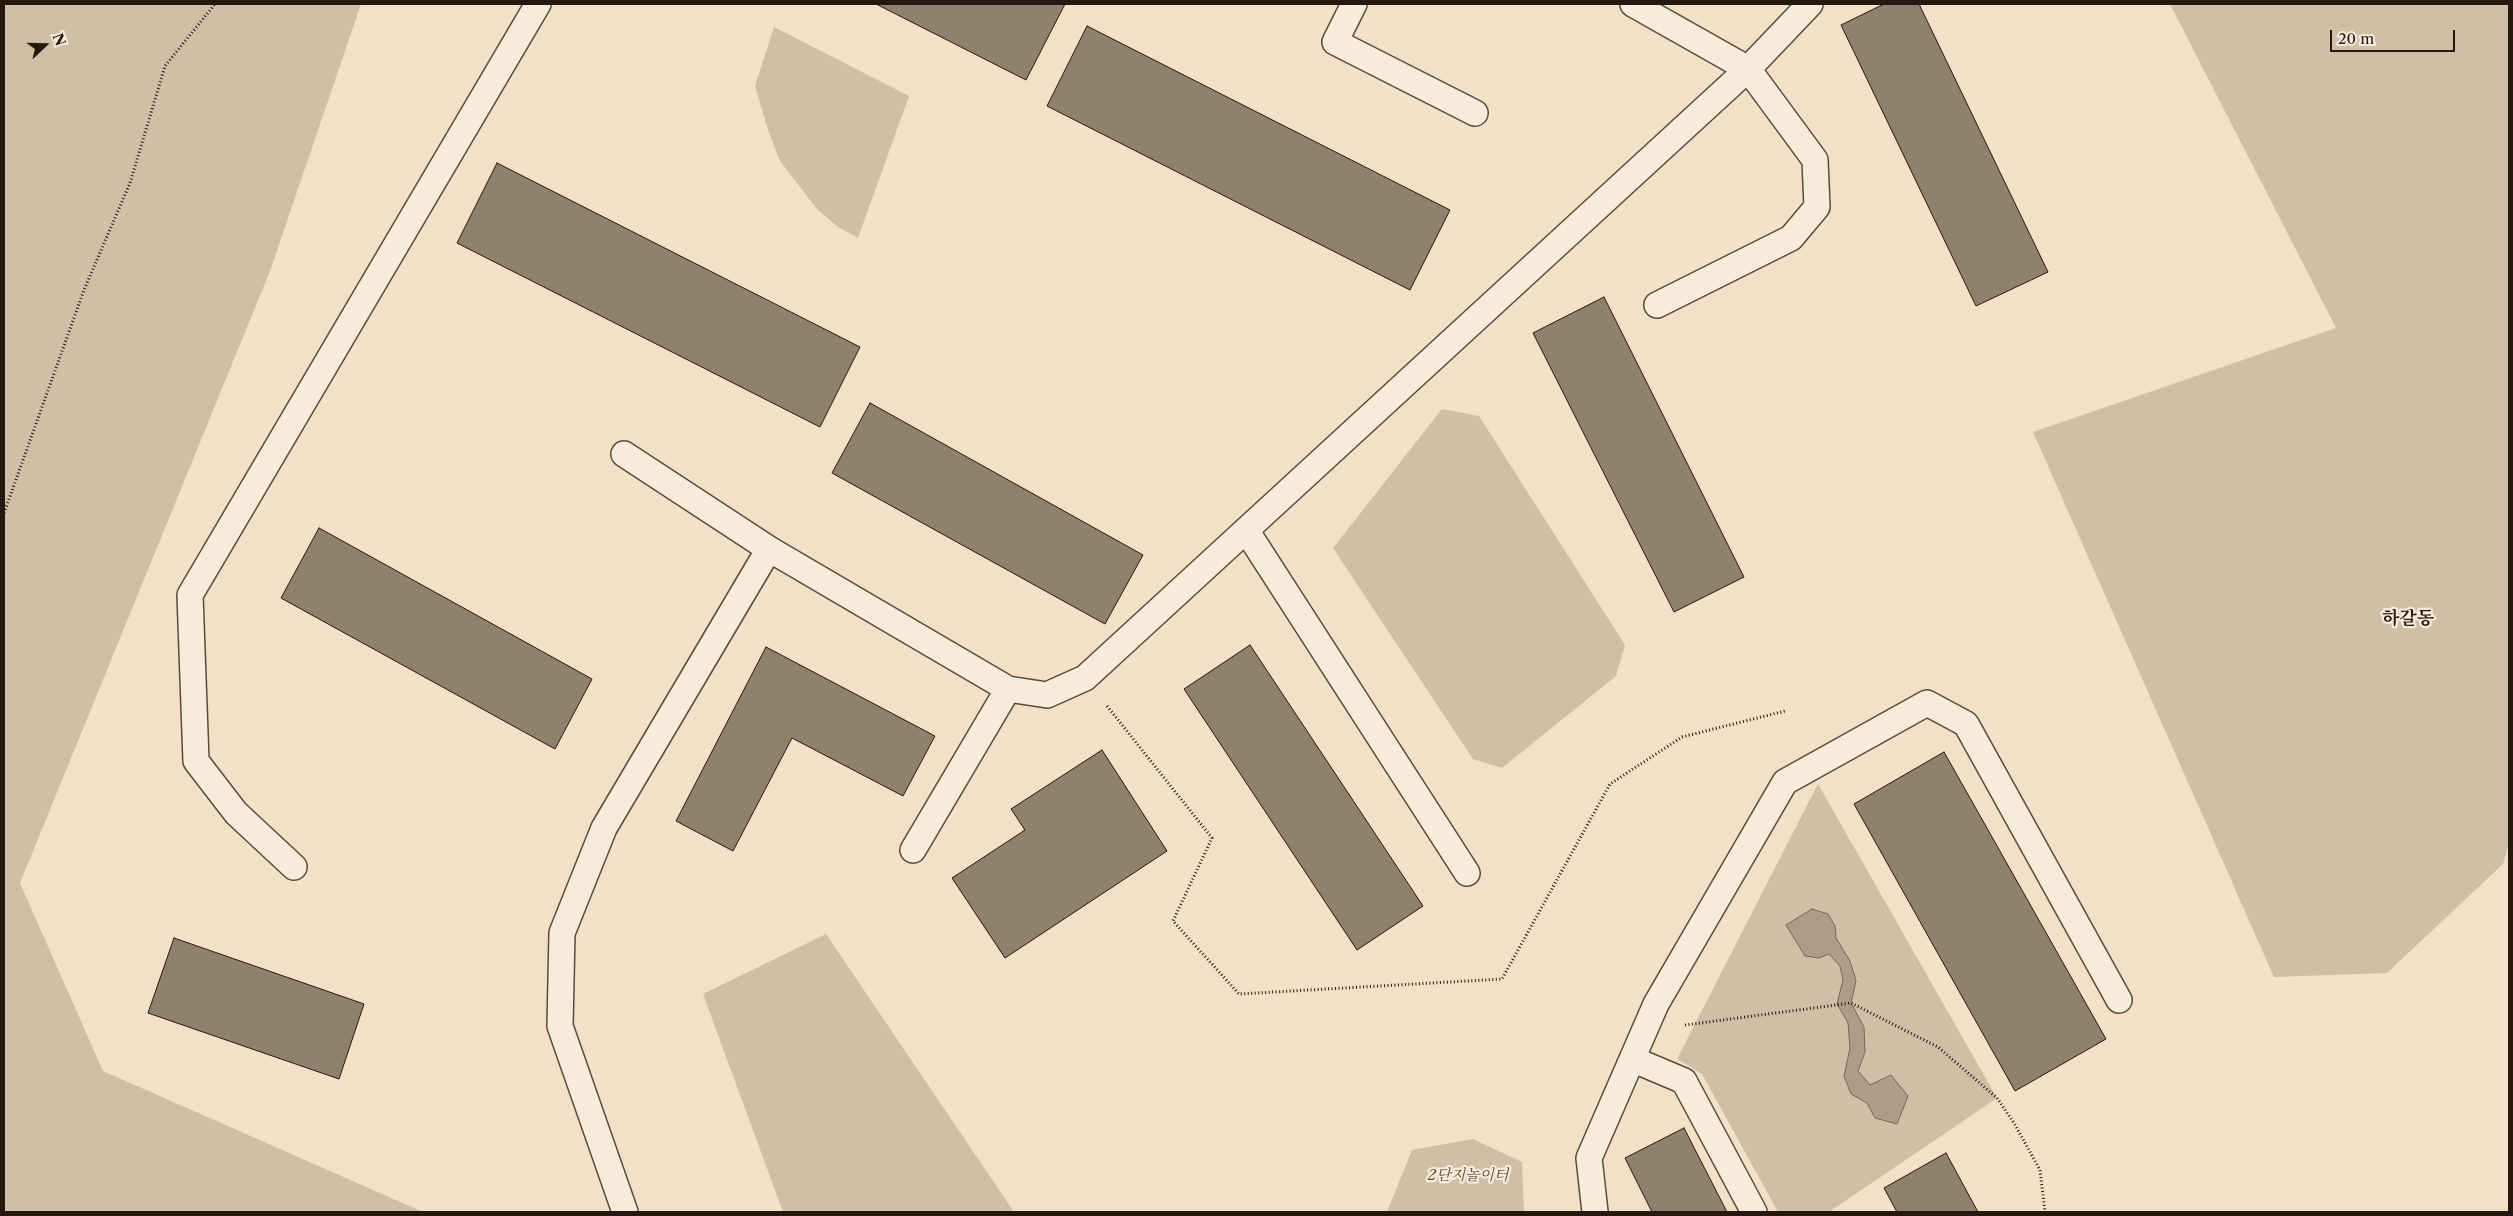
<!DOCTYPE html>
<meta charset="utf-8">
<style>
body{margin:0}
#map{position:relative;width:2513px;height:1216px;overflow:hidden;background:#f2e1c6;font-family:"Libre Caslon Text",serif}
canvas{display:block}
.frame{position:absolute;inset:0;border:5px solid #26170f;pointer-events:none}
.north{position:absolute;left:20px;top:20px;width:50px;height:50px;-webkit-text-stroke:4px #f7ecda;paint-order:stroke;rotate:69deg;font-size:14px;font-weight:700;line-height:20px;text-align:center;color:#26170f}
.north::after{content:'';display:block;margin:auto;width:18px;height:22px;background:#26170f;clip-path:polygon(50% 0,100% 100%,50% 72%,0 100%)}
.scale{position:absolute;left:2330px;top:30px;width:125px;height:22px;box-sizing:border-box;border:2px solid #26170f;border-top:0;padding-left:6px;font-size:15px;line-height:18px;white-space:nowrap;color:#26170f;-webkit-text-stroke:4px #f7ecda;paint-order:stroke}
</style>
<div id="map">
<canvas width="2513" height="1216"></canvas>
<div class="frame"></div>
<div class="north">N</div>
<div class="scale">20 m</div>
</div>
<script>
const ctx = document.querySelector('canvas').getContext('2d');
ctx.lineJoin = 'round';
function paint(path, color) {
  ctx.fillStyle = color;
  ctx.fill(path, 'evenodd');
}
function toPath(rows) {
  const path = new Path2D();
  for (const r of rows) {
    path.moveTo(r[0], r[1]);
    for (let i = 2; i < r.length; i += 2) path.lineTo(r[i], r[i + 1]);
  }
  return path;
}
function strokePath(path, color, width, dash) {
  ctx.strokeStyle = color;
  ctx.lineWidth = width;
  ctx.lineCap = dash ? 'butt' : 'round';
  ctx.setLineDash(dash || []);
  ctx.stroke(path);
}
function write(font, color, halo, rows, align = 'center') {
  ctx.font = font + ' "Libre Caslon Text","Noto Serif KR",serif';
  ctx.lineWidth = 4.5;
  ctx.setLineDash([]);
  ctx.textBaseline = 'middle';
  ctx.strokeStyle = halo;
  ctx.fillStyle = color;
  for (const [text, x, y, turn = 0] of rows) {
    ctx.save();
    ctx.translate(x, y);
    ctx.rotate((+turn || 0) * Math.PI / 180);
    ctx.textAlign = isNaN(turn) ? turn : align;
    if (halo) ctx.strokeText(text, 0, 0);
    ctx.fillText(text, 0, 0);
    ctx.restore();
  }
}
const green = toPath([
 [4,4,361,4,270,271,20,883,103,1071,423,1212,4,1212],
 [2170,4,2509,4,2509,843,2503,864,2387,973,2274,977,2033,432,2336,328],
 [774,27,909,96,858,238,838,227,817,209,780,161,768,130,755,86],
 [1442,409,1479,416,1625,645,1616,676,1502,768,1473,759,1333,548],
 [1818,784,1997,1098,1829,1212,1778,1212,1702,1074,1677,1059],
 [826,934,1014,1212,783,1212,703,994],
 [1473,1139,1522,1162,1524,1212,1387,1212,1412,1150]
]);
const water = toPath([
 [1812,909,1828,914,1835,926,1836,938,1850,961,1856,981,1851,1003,1864,1027,1865,1052,1858,1071,1870,1085,1891,1075,1908,1096,1897,1124,1875,1118,1867,1103,1851,1094,1844,1076,1850,1048,1848,1023,1837,1004,1843,980,1840,966,1829,954,1819,958,1805,956,1786,925,1812,909]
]);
const building = toPath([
 [876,4,1065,4,1026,80,876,4],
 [1884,4,1919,4,2048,272,1976,306,1841,25,1884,4],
 [1087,26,1450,210,1410,290,1047,106,1087,26],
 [497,163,860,347,820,427,457,243,497,163],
 [1604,297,1744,577,1674,612,1533,333,1604,297],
 [870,403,1143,555,1105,624,832,473,870,403],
 [319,528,592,679,555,749,281,598,319,528],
 [1250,645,1423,906,1357,950,1184,689,1250,645],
 [766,647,935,736,903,796,792,738,733,851,676,821,766,647],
 [1102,750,1167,851,1005,958,952,878,1025,830,1011,809,1102,750],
 [1944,752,2106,1039,2015,1091,1854,804,1944,752],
 [174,938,364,1004,339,1079,148,1013,174,938],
 [1684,1128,1727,1212,1652,1212,1625,1158,1684,1128],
 [1946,1153,1978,1212,1897,1212,1884,1188,1946,1153]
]);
const path = toPath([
 [4,513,84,290,130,183,165,66,215,4],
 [1107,706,1212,838,1173,921,1239,994,1502,979,1610,784,1682,737,1785,711],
 [1685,1025,1851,1003,1938,1047,1997,1098,2014,1123,2040,1170,2045,1212]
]);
const lane = toPath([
 [1354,4,1335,42,1475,113],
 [1633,4,1748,69,1815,160,1817,207,1791,238,1657,305],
 [624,454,769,549,1008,689,1047,695,1085,678,1748,69,1810,4],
 [1246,530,1467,873],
 [913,850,1008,689],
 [294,867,236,813,196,761,190,595,538,4],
 [1632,1059,1684,1081,1754,1212],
 [625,1212,560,1026,562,933,604,828,769,549],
 [1595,1212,1589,1158,1656,1004,1785,782,1927,703,1966,724,2119,1000]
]);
const parkNames = [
 ["2단지놀이터",1468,1176]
];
const quarterNames = [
 ["하갈동",2408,619]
];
paint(green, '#cfbfa7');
paint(water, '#ad9c88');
strokePath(water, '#776758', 1);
paint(building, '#90806e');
strokePath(building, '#26170f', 1);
strokePath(lane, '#594a3d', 28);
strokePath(path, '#26170f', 3, [1, 2.5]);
strokePath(lane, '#f7ecda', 25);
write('italic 15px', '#59493d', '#f7ecda', parkNames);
write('bold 18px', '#26170f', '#f7ecda', quarterNames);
</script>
